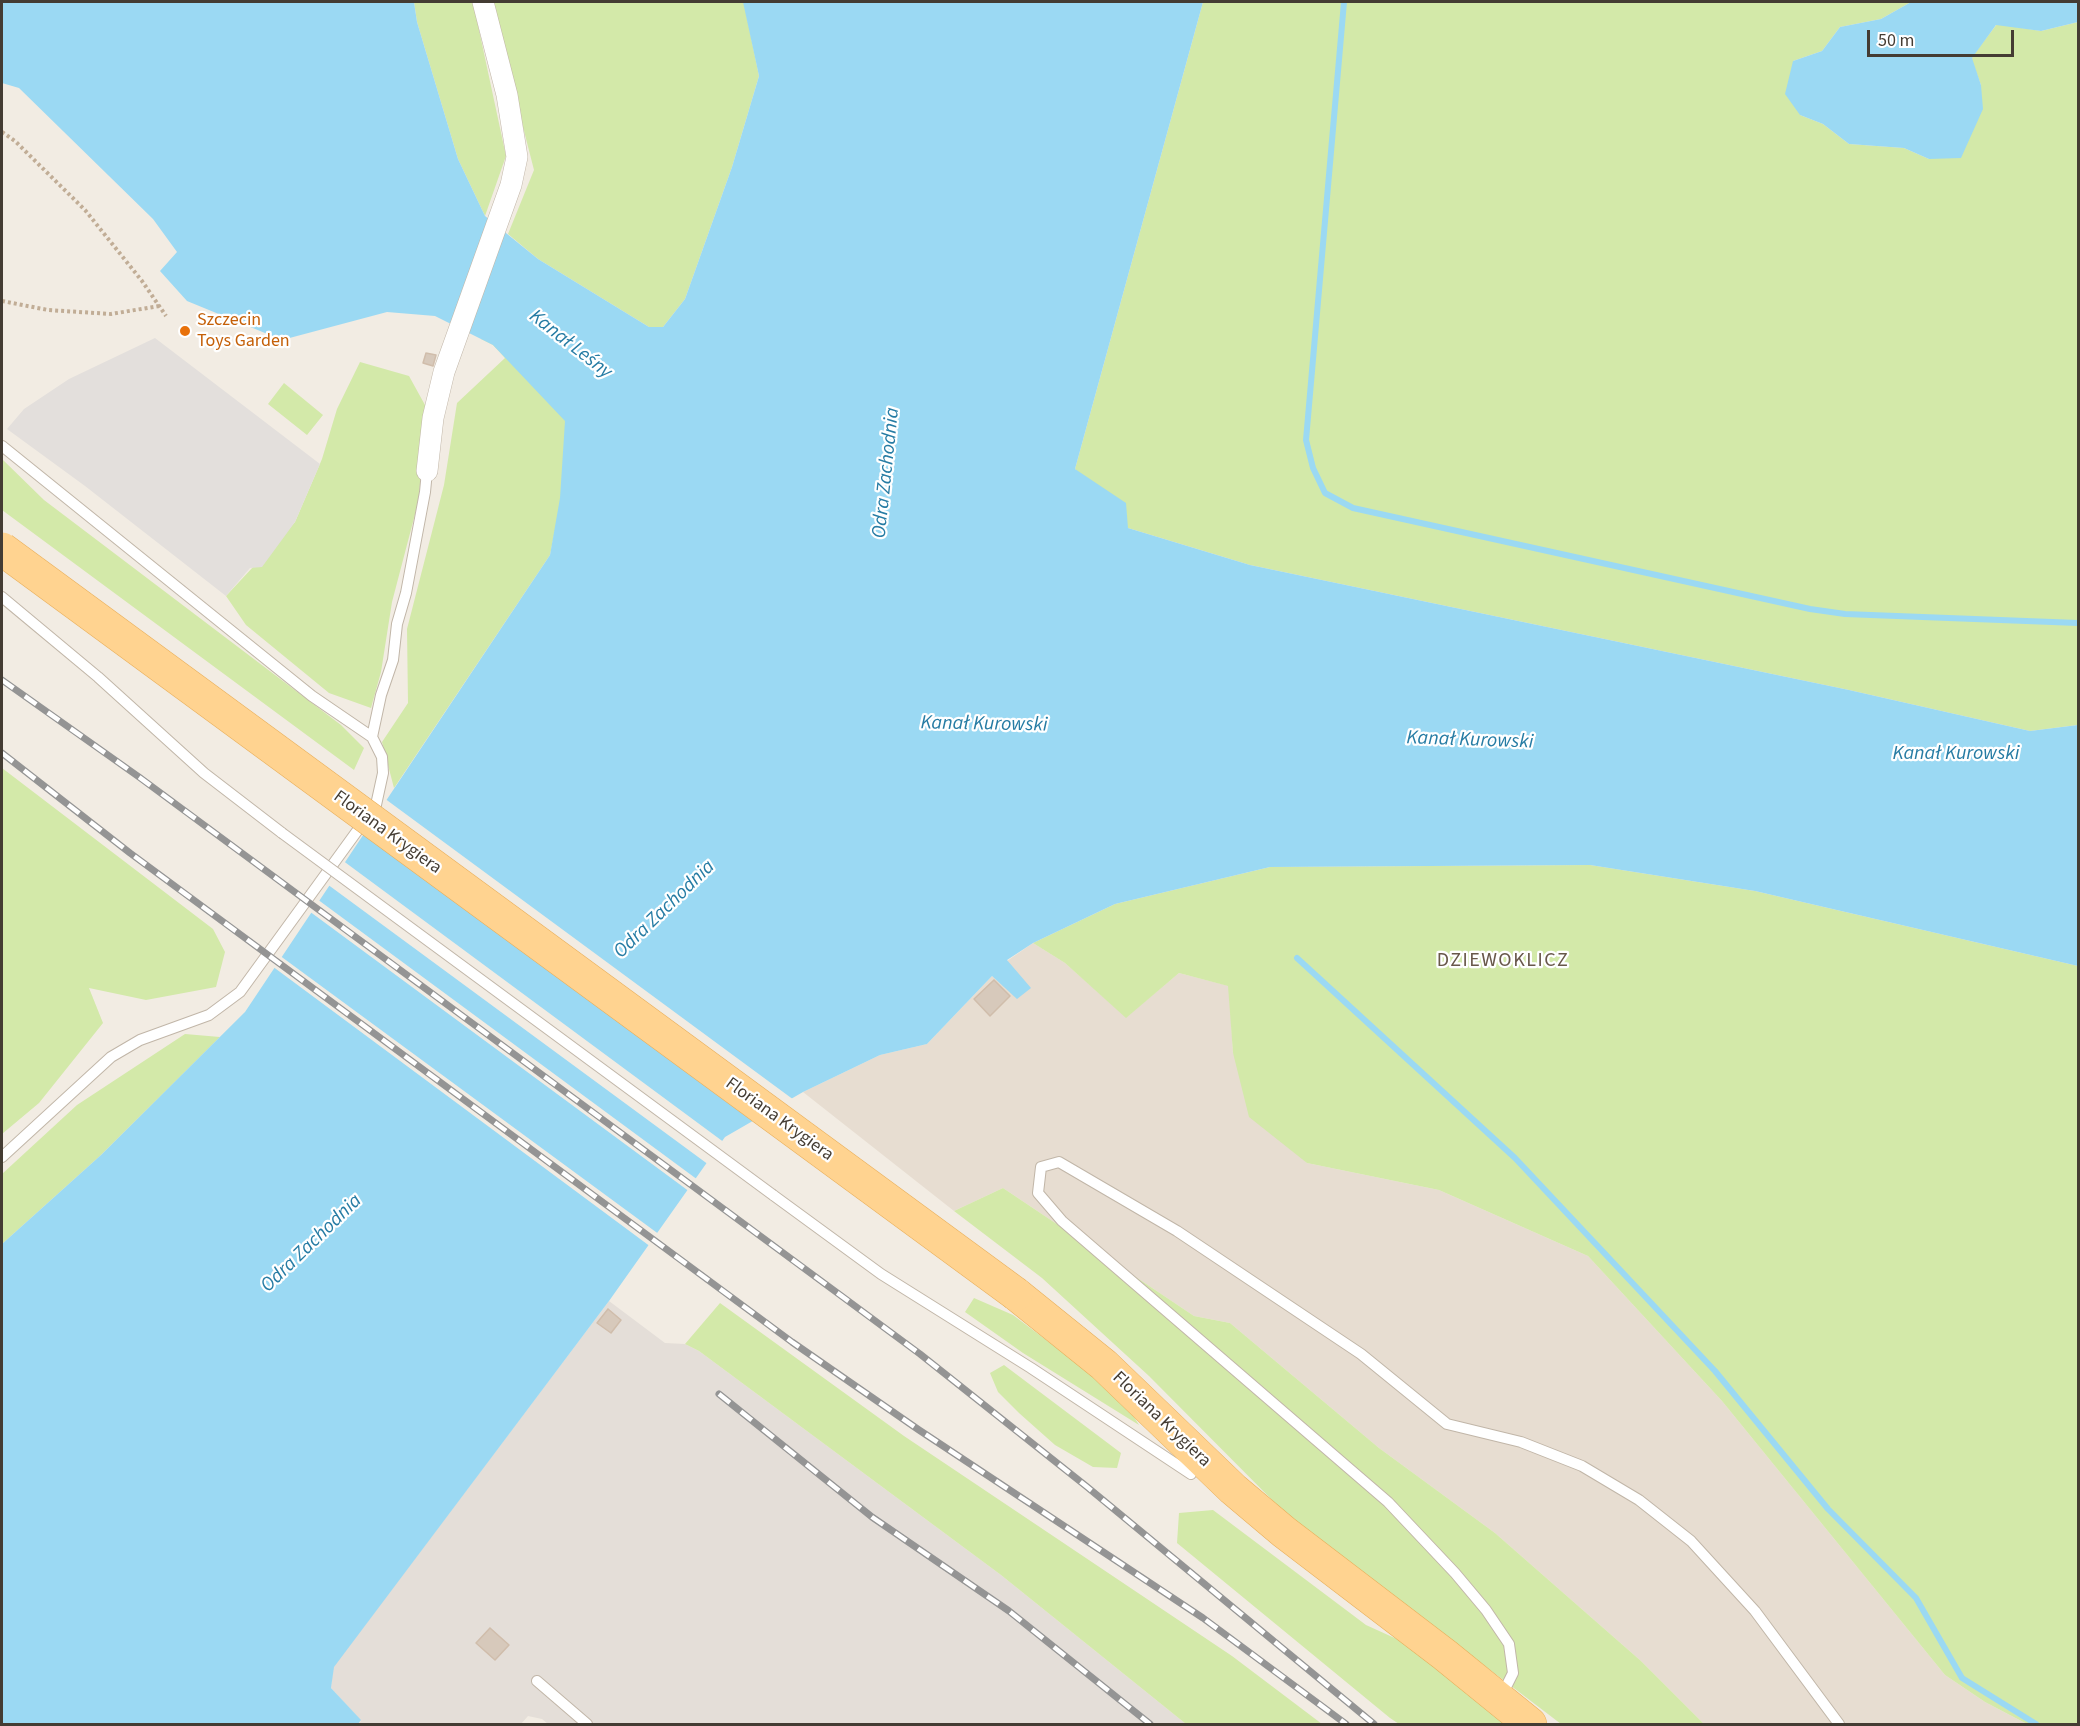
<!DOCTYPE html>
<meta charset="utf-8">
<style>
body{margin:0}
#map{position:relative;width:2080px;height:1726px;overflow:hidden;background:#f2ece3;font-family:"Source Sans 3",sans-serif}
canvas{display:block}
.frame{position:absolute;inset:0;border:3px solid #443c33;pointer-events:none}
.scale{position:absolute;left:1867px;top:30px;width:147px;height:27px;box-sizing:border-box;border:3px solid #443c33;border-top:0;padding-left:8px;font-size:18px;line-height:21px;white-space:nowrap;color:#443c33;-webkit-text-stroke:4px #fff;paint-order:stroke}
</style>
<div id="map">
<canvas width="2080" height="1726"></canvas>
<div class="frame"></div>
<div class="scale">50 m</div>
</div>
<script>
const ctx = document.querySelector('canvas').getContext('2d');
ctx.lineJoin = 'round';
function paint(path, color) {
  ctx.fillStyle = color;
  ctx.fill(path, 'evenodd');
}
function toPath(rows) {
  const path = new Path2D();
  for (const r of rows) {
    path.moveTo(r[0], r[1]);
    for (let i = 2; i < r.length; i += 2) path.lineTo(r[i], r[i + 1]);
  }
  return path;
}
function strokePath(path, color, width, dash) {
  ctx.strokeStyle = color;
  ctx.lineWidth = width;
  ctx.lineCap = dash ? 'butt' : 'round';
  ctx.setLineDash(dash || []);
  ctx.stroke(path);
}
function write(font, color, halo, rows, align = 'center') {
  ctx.font = font + ' "Source Sans 3",sans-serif';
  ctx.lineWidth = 4.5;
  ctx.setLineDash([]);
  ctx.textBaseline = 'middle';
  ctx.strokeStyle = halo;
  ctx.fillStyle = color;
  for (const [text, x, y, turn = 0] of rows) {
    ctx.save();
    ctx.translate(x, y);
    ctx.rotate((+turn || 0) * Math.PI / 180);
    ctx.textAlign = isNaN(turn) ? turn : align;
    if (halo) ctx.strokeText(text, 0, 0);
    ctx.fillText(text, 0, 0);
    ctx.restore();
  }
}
const residential = toPath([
 [1033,943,1065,963,1126,1017,1179,973,1229,986,1233,1053,1307,1163,1439,1190,1588,1256,1722,1401,1945,1675,1985,1702,2027,1724,1704,1724,1641,1661,1495,1533,1379,1448,1230,1323,1194,1316,1003,1188,954,1211,803,1092,880,1055,927,1044,992,976,1018,998,1007,961]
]);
const industrial = toPath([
 [609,1301,665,1343,685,1344,699,1351,1001,1575,1186,1724,548,1724,542,1719,528,1716,521,1724,358,1724,361,1721,331,1688,333,1667]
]);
const green = toPath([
 [414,2,473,2,506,156,485,216,458,159,417,22],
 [491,2,744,3,759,76,732,167,685,299,663,327,649,327,538,259,508,234,534,170],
 [1203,2,1911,2,1881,19,1840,27,1822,51,1793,61,1800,115,1823,124,1849,144,1904,148,1929,159,1981,85,1971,58,1997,24,2041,31,2078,22,2078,725,2030,731,1849,690,1250,565,1128,528,1075,469],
 [490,325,581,403,550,555,394,788,382,742,408,703,407,629,444,485,457,403,505,358,493,345,481,339],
 [360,362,409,376,425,405,419,499,392,602,381,672,371,708,329,693,246,625,226,596,295,522,322,459,337,409],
 [284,383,323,415,307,435,268,404],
 [2,459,44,500,341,725,364,748,354,770,2,510],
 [2,768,213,929,225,952,216,987,146,1000,89,988,103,1023,39,1103,2,1134],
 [1590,865,1755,891,2078,966,2078,1724,2027,1724,1985,1702,1945,1675,1722,1401,1588,1256,1439,1190,1307,1163,1249,1117,1233,1053,1228,986,1179,973,1126,1018,1065,963,1033,943,1115,904,1270,867],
 [185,1034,220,1037,101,1155,2,1244,2,1174,77,1105],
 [1003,1188,1194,1316,1230,1323,1379,1448,1495,1533,1641,1661,1704,1724,1561,1724,1287,1515,1149,1376,1042,1278,954,1211],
 [974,1298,1013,1315,1090,1373,1125,1402,1139,1425,1023,1353,965,1312],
 [720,1303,904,1436,1232,1656,1322,1724,1186,1724,1001,1575,699,1351,685,1344],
 [1004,1365,1121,1453,1117,1468,1093,1467,1055,1445,1019,1413,998,1392,990,1373],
 [1213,1510,1366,1625,1399,1640,1472,1694,1506,1724,1399,1724,1390,1718,1177,1543,1179,1513]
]);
const parking = toPath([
 [155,338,320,464,295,522,262,567,250,568,226,596,85,486,7,429,24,409,69,379]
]);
const water = toPath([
 [2,2,414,2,417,22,458,159,485,216,538,259,649,327,663,327,685,299,732,167,759,76,743,2,1203,2,1075,469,1126,503,1128,528,1250,565,1849,690,2030,731,2078,725,2078,966,1755,891,1590,865,1270,867,1115,904,1033,943,1007,960,1031,988,1017,999,992,976,927,1044,880,1055,803,1092,725,1137,609,1301,334,1667,331,1688,361,1720,358,1724,2,1724,2,1244,101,1155,245,1012,550,555,560,498,565,421,493,345,435,316,387,312,282,340,187,301,160,271,177,252,153,219,19,88,2,83],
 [1911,2,2078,2,2078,22,2041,31,1996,25,1972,58,1981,85,1983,109,1961,158,1929,159,1904,148,1849,144,1823,124,1800,115,1785,94,1793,61,1822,51,1840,27,1881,19]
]);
const pier = toPath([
 [384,798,794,1100,755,1123,361,832],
 [342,860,725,1143,709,1165,327,884],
 [317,899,698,1180,690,1192,309,911],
 [279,955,660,1235,651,1247,272,966]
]);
const stream = toPath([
 [1344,2,1306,440,1313,468,1325,493,1353,508,1810,609,1845,614,2078,623],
 [1297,958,1515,1158,1715,1371,1828,1509,1916,1598,1962,1678,2036,1724]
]);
const building = toPath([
 [426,353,436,355,433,366,423,363,426,353],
 [994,980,1010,996,990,1016,974,999,994,980],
 [608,1309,621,1320,611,1333,597,1323,608,1309],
 [490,1628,509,1645,495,1660,476,1643,490,1628]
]);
const path = toPath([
 [2,132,15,141,85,210,142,281,166,316],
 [2,301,48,310,111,314,159,306]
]);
const lane = toPath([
 [2,446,312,696,372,737,382,757,383,773,376,805,240,992,209,1015,140,1040,111,1057,2,1157],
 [2,597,98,677,204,773,282,833],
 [372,737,381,695,393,660,397,624,406,593,425,492,427,471],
 [773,1195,881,1274,1031,1368,1191,1474],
 [537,1681,587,1724],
 [1501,1697,1513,1673,1509,1644,1486,1610,1455,1573,1388,1502,1062,1221,1038,1193,1041,1167,1059,1162,1177,1231,1361,1354,1447,1424,1521,1442,1582,1466,1639,1500,1691,1541,1755,1611,1839,1724]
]);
const street = toPath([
 [427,471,433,418,444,372,511,185,517,157,507,95,483,2]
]);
const primary = toPath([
 [1016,1294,1104,1365,1233,1489,1284,1532,1445,1655,1530,1724]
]);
const rail = toPath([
 [2,680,139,777,920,1354,1086,1486,1374,1724],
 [2,753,130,853,792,1342,919,1430,1203,1618,1346,1724],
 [719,1394,872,1517,1009,1611,1150,1724]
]);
const laneBridge = toPath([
 [282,833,773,1195]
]);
const primaryBridge = toPath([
 [2,549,1016,1294]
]);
const markers = [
 [185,331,6,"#e8710a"]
];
const foodNames = [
 ["Szczecin",197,321],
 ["Toys Garden",197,342]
];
const streetNames = [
 ["Floriana Krygiera",387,833,36],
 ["Floriana Krygiera",779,1120,36],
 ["Floriana Krygiera",1161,1420,44]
];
const waterNames = [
 ["Kanał Leśny",570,345,38],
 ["Odra Zachodnia",887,473,-84],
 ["Kanał Kurowski",984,725,1],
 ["Kanał Kurowski",1470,741,2],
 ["Kanał Kurowski",1956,755],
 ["Odra Zachodnia",665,910,-44],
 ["Odra Zachodnia",312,1244,-44]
];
const neighbourhoodNames = [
 ["DZIEWOKLICZ",1503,962]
];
paint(residential, '#e7ddd1');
paint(industrial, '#e4ded8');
paint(green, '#d3e9a9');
paint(parking, '#e3dfdc');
paint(water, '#9bd9f3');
paint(pier, '#f2ece3');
strokePath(stream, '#9bd9f3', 6);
paint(building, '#d7c9bb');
strokePath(building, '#d0bdab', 1.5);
strokePath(lane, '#c1b6a8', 12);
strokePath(street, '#c1b6a8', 22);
strokePath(primary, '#e9af5b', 34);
strokePath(path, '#c1ad96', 4, [3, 3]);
strokePath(lane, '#fff', 10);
strokePath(street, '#fff', 21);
strokePath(primary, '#ffd390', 33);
strokePath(rail, '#949494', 7);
strokePath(rail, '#fff', 4.5, [14]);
strokePath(laneBridge, '#c1b6a8', 12, []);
strokePath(primaryBridge, '#e9af5b', 34, []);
strokePath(laneBridge, '#fff', 10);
strokePath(primaryBridge, '#ffd390', 33);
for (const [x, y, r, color] of markers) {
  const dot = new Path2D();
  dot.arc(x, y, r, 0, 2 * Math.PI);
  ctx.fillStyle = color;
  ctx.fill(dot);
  strokePath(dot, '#fff', 2);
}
write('18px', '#c56008', '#fff', foodNames, 'left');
write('18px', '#443c33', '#fff', streetNames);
write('italic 20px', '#267ca4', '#fff', waterNames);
ctx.letterSpacing = '1.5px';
write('20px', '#68584a', '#fff', neighbourhoodNames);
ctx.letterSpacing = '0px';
</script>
